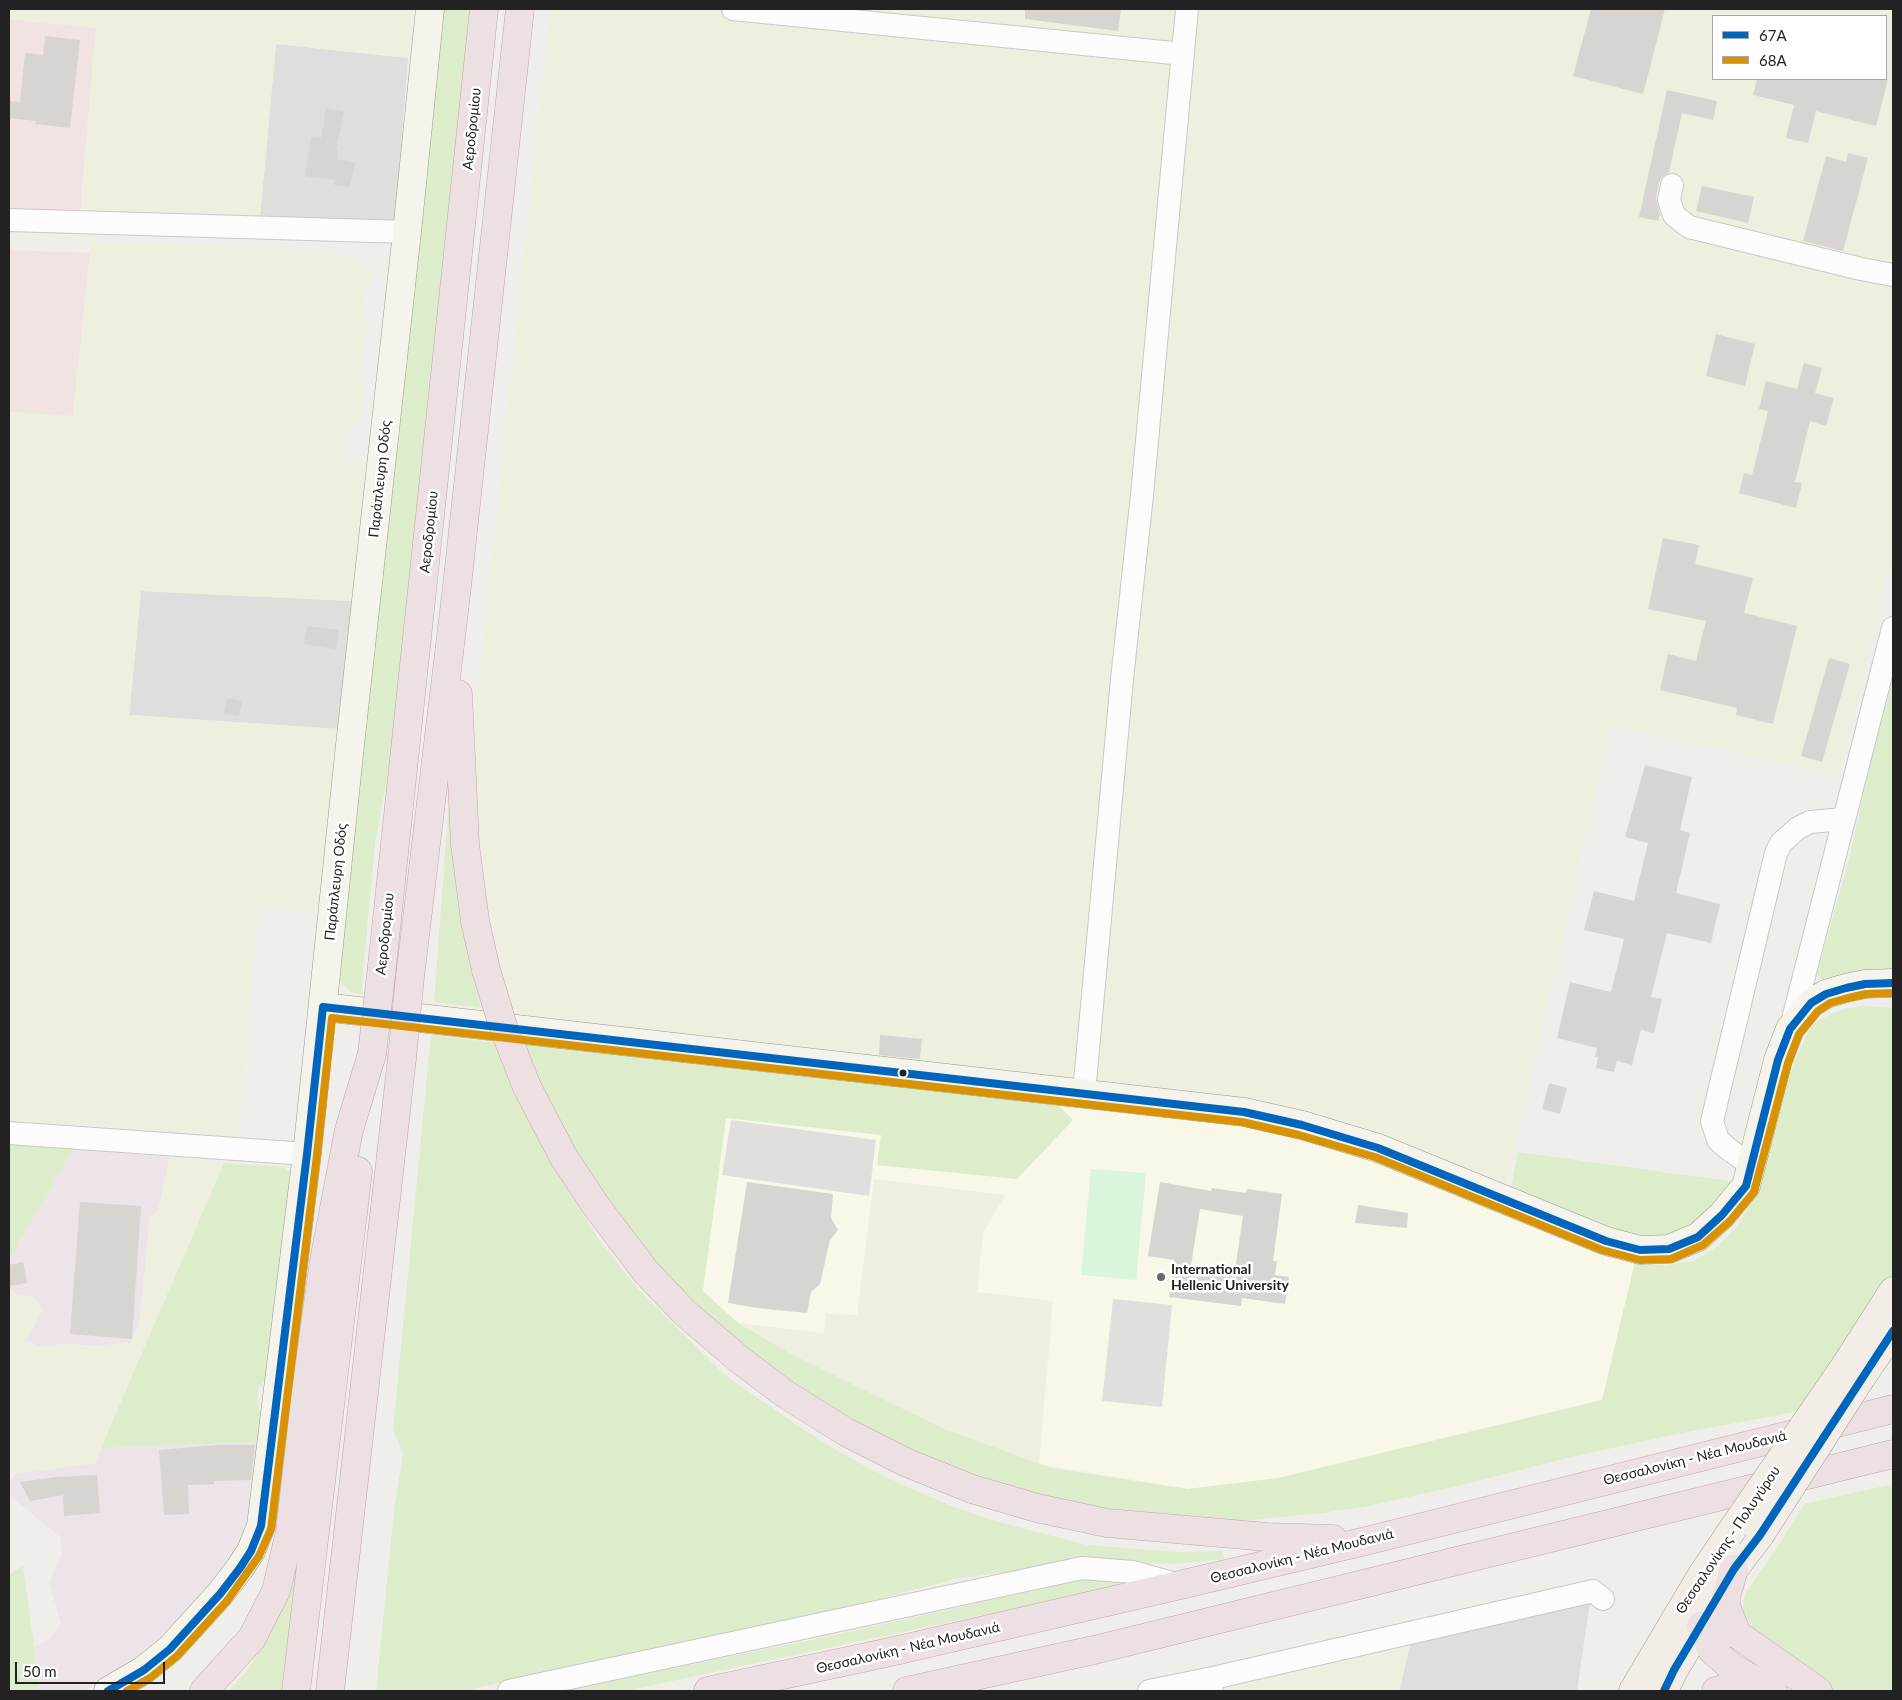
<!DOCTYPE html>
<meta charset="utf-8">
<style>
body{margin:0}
#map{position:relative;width:1902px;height:1700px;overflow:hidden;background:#f0eeeb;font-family:Lato,sans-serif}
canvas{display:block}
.frame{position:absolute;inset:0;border:10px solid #222;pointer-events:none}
.legend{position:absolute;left:1712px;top:15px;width:175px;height:65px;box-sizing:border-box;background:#fff;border:1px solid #a7a7a7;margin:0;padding:6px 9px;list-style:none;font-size:15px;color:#222}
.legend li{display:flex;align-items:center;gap:10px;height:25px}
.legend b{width:25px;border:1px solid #a7a7a7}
.scale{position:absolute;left:15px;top:1662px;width:150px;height:22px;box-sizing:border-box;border:2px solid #222;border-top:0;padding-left:6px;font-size:15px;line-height:18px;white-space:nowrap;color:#222;-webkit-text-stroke:4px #fff;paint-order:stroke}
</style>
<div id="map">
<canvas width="1902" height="1700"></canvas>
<div class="frame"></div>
<ul class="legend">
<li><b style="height:6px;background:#0065bd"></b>67Α</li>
<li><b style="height:6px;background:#d79205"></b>68Α</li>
</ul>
<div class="scale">50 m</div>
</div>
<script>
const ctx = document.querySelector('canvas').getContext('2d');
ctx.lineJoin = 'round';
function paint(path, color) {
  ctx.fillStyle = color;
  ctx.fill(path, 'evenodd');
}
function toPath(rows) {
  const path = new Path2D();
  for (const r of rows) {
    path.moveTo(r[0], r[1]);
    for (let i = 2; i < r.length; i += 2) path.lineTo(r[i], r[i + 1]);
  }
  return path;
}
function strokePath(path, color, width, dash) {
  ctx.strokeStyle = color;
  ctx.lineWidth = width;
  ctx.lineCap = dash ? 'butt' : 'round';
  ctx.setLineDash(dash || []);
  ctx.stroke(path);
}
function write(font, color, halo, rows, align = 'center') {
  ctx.font = font + ' Lato,sans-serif';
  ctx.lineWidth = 5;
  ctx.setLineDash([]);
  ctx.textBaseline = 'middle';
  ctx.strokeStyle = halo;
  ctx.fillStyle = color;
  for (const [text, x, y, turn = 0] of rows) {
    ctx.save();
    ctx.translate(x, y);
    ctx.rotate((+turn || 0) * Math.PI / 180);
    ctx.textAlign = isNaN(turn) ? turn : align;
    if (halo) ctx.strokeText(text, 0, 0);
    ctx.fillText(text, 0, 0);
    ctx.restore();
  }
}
const residential = toPath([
 [276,44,408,58,394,236,259,227],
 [141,591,353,601,339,729,129,715],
 [1590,1602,1577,1691,1399,1691,1411,1641]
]);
const commercial = toPath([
 [9,19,96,28,80,215,9,211],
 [9,250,90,253,73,416,9,412]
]);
const industrial = toPath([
 [74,1148,170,1157,158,1211,139,1325,131,1342,97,1346,64,1344,41,1347,25,1341,33,1297,16,1294,9,1289,9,1260],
 [263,1442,262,1482,243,1546,220,1580,144,1660,85,1691,39,1691,34,1646,48,1641,61,1623,49,1583,62,1553,60,1537,9,1495,9,1483,15,1474,95,1463,101,1448]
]);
const education = toPath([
 [569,1069,1061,1107,1194,1119,1262,1129,1363,1157,1635,1262,1602,1400,1278,1478,1188,1489,1039,1464,738,1323,703,1292]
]);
const farmland = toPath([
 [9,9,413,9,408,58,276,44,259,227,80,215,96,28,9,19],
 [550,9,1893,9,1893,549,1839,776,1611,725,1506,1184,1369,1129,1260,1099,869,1059,515,1018,498,957,469,773],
 [1713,16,1886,16,1886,79,1713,79],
 [91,242,226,246,356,257,374,273,365,293,363,315,368,326,359,380,364,388,362,414,348,431,343,446,344,462,368,461,353,601,141,591,129,715,339,729,320,912,258,909,238,1138,110,1126,9,1122,9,412,73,416],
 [170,1157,224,1163,95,1463,15,1474,9,1468,9,1289,16,1294,33,1297,43,1309,26,1341,41,1347,64,1344,97,1346,131,1342,139,1325,150,1216,158,1211],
 [874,1179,1005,1195,983,1233,977,1292,1053,1301,1039,1464,942,1428,791,1354,738,1323,824,1333,826,1314,857,1315],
 [1411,1641,1399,1691,1225,1691,1227,1683]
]);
const grass = toPath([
 [442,9,473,9,406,673,375,844,361,994,351,992,342,984,335,973],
 [1893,659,1893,974,1828,982,1821,979,1817,974,1850,855],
 [449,800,453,864,459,911,468,958,481,1008,434,1002],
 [1862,1006,1893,1008,1893,1281,1805,1410,1677,1434,1571,1457,1462,1485,1364,1507,1322,1513,1239,1521,1079,1508,955,1473,806,1397,677,1290,577,1159,517,1036,1051,1098,1073,1120,1017,1179,877,1165,881,1135,726,1118,703,1291,738,1323,791,1354,942,1428,1051,1468,1188,1489,1278,1478,1602,1400,1635,1262,1665,1266,1693,1261,1717,1247,1737,1227,1752,1201,1773,1139,1783,1088,1808,1032,1813,1024,1829,1015,1844,1009],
 [431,1035,496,1043,511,1085,549,1161,600,1241,638,1289,726,1376,807,1432,855,1461,903,1485,949,1505,995,1521,1087,1545,1177,1552,1222,1551,1224,1559,1176,1564,1084,1562,954,1579,800,1620,582,1664,464,1691,376,1691,394,1511,403,1454,393,1430],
 [9,1144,74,1148,9,1260],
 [1518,1152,1736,1182,1697,1222,1672,1233,1645,1239,1615,1233,1511,1187],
 [224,1163,283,1167,290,1172,287,1217,267,1377,258,1389,258,1405,263,1424,263,1442,101,1448],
 [1893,1484,1893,1691,1832,1691,1767,1643,1756,1633,1744,1613,1743,1601,1747,1591,1779,1545,1804,1504],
 [305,1514,289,1691,229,1691,249,1668,272,1631,285,1599],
 [23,1566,34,1646,39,1691,9,1691,9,1574],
 [1096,1577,1134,1581,1096,1591,625,1691,562,1691,821,1638]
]);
const park = toPath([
 [1091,1169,1146,1173,1136,1280,1081,1275]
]);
const parking = toPath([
 [731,1120,876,1140,869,1196,722,1175],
 [1113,1299,1172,1305,1162,1407,1102,1401]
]);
const building = toPath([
 [1025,9,1121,9,1118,31,1025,19],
 [1591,9,1665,9,1643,94,1573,76],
 [45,36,80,40,70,128,35,124,36,121,9,118,9,101,20,102,25,53,43,55],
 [1757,79,1888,79,1876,126,1816,111,1808,143,1786,138,1794,105,1753,95],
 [1667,90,1717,101,1713,120,1682,113,1669,172,1663,176,1659,182,1656,198,1660,214,1658,221,1639,217],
 [326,108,344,111,336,150,338,151,337,159,355,163,350,187,334,185,335,180,305,176,311,137,321,138],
 [1848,153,1868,158,1843,251,1803,241,1826,156,1846,162],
 [1702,186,1754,197,1748,223,1696,211],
 [1716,334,1755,344,1745,386,1706,376],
 [1804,363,1822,368,1815,393,1834,398,1826,426,1810,421,1795,482,1802,483,1796,508,1739,493,1744,473,1752,475,1768,411,1759,409,1766,381,1797,389],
 [1663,538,1699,545,1695,564,1753,578,1744,613,1797,626,1773,724,1736,715,1737,708,1660,690,1668,654,1696,661,1706,621,1648,609],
 [307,626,339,630,336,649,304,644],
 [1829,658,1850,664,1822,762,1801,756],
 [227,698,242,701,239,716,224,714],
 [1645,765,1692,777,1680,830,1690,833,1676,893,1720,904,1711,943,1667,933,1651,997,1662,999,1654,1033,1641,1030,1632,1065,1617,1061,1614,1072,1596,1068,1598,1057,1595,1057,1597,1048,1557,1038,1570,982,1611,992,1624,939,1584,930,1594,891,1634,901,1648,843,1625,837],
 [880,1035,922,1039,920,1059,879,1055],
 [1549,1083,1567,1088,1560,1114,1542,1109],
 [747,1182,833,1194,831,1218,838,1230,830,1240,820,1284,811,1292,807,1313,757,1308,728,1303],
 [1160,1182,1211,1191,1212,1188,1246,1193,1247,1189,1282,1194,1273,1261,1277,1261,1275,1275,1289,1277,1285,1304,1242,1298,1241,1306,1169,1297,1174,1260,1148,1256],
 [1200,1209,1243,1216,1235,1270,1191,1265],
 [80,1202,141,1206,132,1339,70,1334],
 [1358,1205,1408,1213,1407,1228,1355,1223],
 [23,1262,27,1283,10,1286,9,1265],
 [217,1445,255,1445,251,1480,214,1481,214,1484,188,1485,189,1514,164,1515,159,1450],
 [97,1475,100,1513,64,1516,63,1495,30,1501,20,1482,56,1477]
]);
const street = toPath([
 [733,9,1183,54],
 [1672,185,1669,200,1674,215,1689,227,1861,269,1893,275],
 [9,220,407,232],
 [1791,1027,1893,628],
 [1084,1093,1122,679,1142,495,1187,9],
 [9,1133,307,1154],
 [1751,1165,1727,1148,1718,1140,1712,1121,1776,853,1781,843,1798,828,1810,822,1844,819],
 [1213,1678,1593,1591,1603,1599],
 [509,1691,1082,1568,1133,1572,1180,1585],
 [1149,1691,1213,1678,1211,1691]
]);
const secondary = toPath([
 [323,1007,1244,1112,1302,1125,1378,1148,1606,1241,1640,1250,1669,1249,1698,1237,1722,1215,1746,1186,1778,1060,1790,1029,1811,1003,1826,994,1846,988,1865,984,1893,983],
 [108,1691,144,1670,170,1649,220,1594,240,1568,251,1551,261,1526,307,1154,350,745,407,232,430,9]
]);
const primary = toPath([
 [1845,1366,1893,1291],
 [1861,1378,1893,1331],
 [1633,1691,1703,1573,1728,1536],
 [1664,1691,1674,1670,1734,1569,1760,1535]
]);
const highway = toPath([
 [458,694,465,844,475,921,486,970],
 [382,966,484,9],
 [410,977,456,595,520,9],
 [527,1087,563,1156,596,1206,646,1272,684,1312,740,1360,785,1394,846,1432,905,1462,972,1489,1037,1508,1107,1523,1267,1537,1333,1539],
 [1734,1569,1726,1597,1726,1606,1737,1634],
 [1701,1626,1737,1634,1818,1691],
 [1701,1626,1712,1650,1731,1667,1773,1691],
 [204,1691,252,1638,276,1591,290,1532,306,1390,324,1261,349,1130,372,1054],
 [296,1691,358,1171],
 [330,1691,402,1058],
 [708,1691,890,1652,1180,1585,1370,1540,1893,1409],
 [907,1691,1094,1650,1893,1454],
 [1716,1691,1727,1688,1754,1689,1764,1691]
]);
const primaryBridge = toPath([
 [1760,1535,1861,1378],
 [1728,1536,1845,1366]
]);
const highwayBridge = toPath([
 [486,970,503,1026,527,1087],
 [372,1054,382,966],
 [402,1058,410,977]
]);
const bus1 = toPath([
 [108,1691,144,1670,170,1649,220,1594,240,1568,251,1551,261,1526,307,1154,323,1007,1244,1112,1302,1125,1378,1148,1606,1241,1640,1250,1669,1249,1698,1237,1722,1215,1746,1186,1778,1060,1790,1029,1811,1003,1826,994,1846,988,1865,984,1893,983],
 [1664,1691,1674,1670,1734,1569,1760,1535,1893,1331]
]);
const bus2 = toPath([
 [127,1691,150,1678,177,1656,227,1601,259,1556,271,1529,317,1155,332,1018,1242,1122,1299,1135,1375,1157,1602,1250,1640,1260,1671,1259,1703,1245,1730,1221,1754,1192,1788,1063,1799,1034,1818,1011,1830,1003,1848,998,1866,994,1893,993]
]);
const markers = [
 [903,1073,4.5,"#222"],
 [1161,1277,5,"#6a6968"]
];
const streetNames = [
 ["Αεροδρομίου",472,129,-84],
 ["Παράπλευρη Οδός",380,479,-84],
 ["Αεροδρομίου",429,532,-84],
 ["Παράπλευρη Οδός",336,882,-84],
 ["Αεροδρομίου",385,934,-84],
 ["Θεσσαλονίκη - Νέα Μουδανιά",1695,1458,-14],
 ["Θεσσαλονίκης - Πολυγύρου",1728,1540,-56],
 ["Θεσσαλονίκη - Νέα Μουδανιά",1302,1556,-14],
 ["Θεσσαλονίκη - Νέα Μουδανιά",908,1648,-13]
];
const poiNames = [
 ["International",1171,1269],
 ["Hellenic University",1171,1285]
];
paint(residential, '#dfdedc');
paint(commercial, '#f1e3e1');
paint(industrial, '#ede4e9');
paint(education, '#f8f7e8');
paint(farmland, '#efefdf');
paint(grass, '#ddeccb');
paint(park, '#daf5da');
paint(parking, '#e0dfde');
paint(building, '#d7d4d2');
strokePath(street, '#c9c8c7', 24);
strokePath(secondary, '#999a82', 29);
strokePath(primary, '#a79c86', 29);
strokePath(highway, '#c5a2ac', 29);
strokePath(street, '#fdfcfc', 22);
strokePath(secondary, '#f4f4ed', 28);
strokePath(primary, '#f3ede7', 28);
strokePath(highway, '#ece0e2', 28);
strokePath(primaryBridge, '#a79c86', 29, []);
strokePath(highwayBridge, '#c5a2ac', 29, []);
strokePath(primaryBridge, '#f3ede7', 28);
strokePath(highwayBridge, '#ece0e2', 28);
strokePath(bus1, '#0065bd', 8);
strokePath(bus2, '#d79205', 8);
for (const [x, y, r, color] of markers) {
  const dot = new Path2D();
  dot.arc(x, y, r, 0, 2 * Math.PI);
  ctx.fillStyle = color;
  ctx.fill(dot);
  strokePath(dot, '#fff', 2);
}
write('14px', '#222', '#fff', streetNames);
write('bold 14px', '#222', '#fff', poiNames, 'left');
</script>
